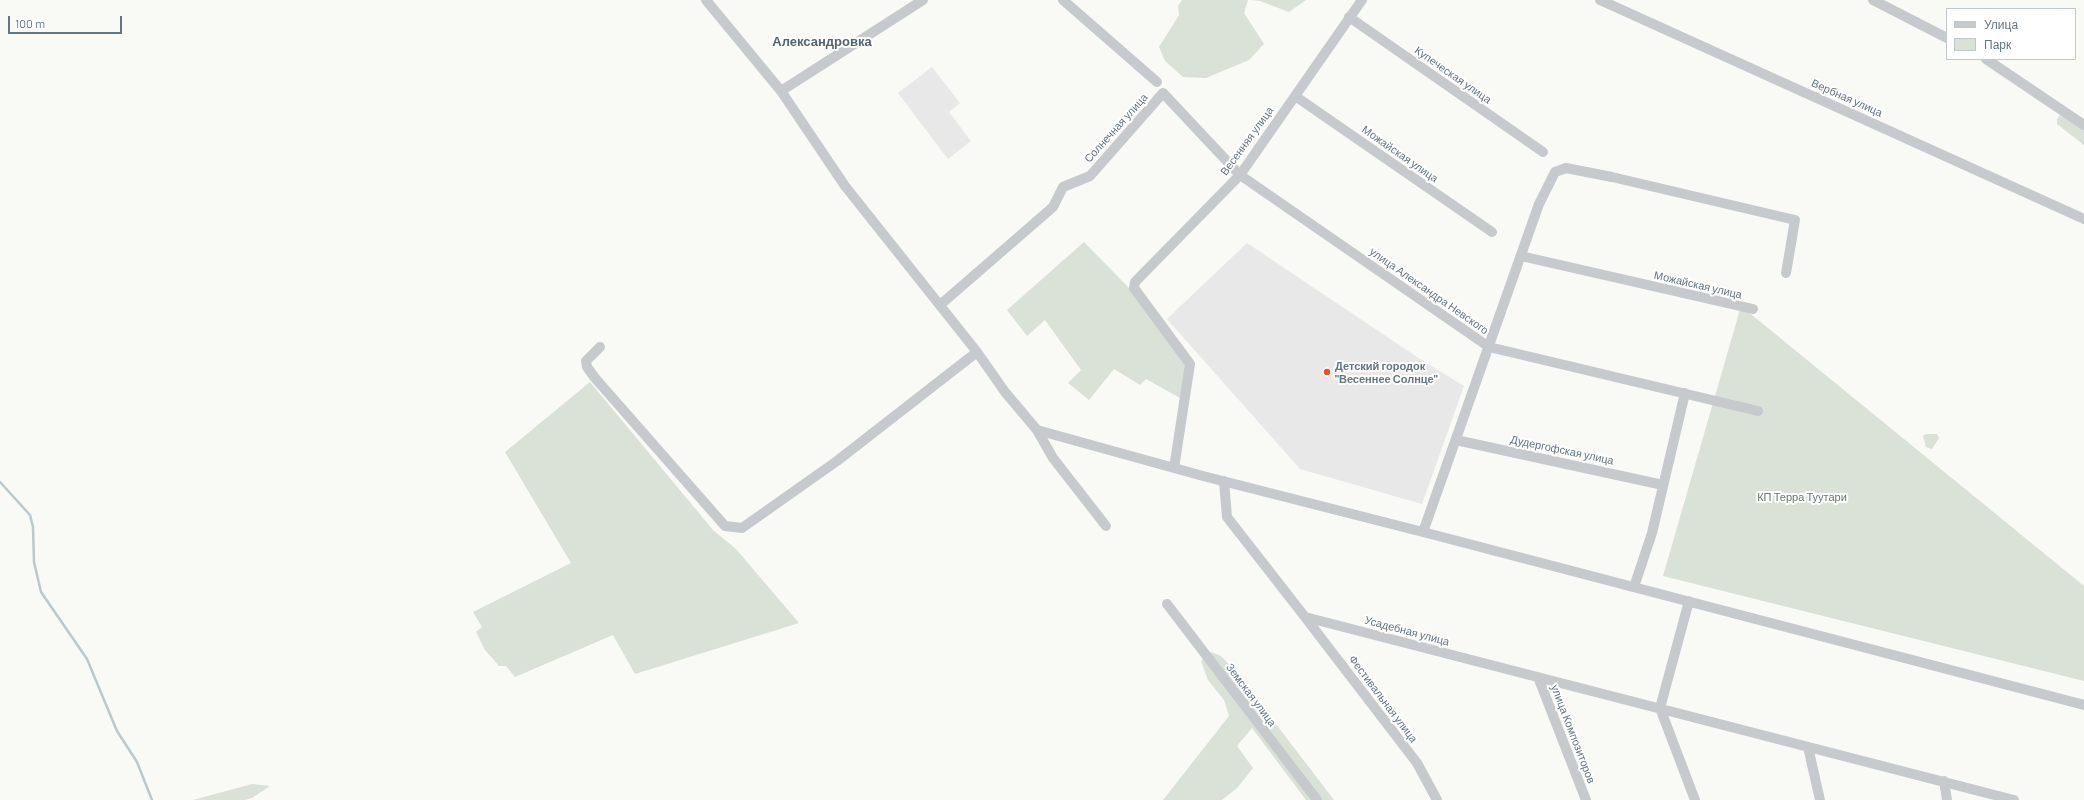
<!DOCTYPE html>
<meta charset="utf-8">
<style>
body{margin:0}
#map{position:relative;width:2084px;height:800px;overflow:hidden;background:#f9f9f6;font-family:Barlow,sans-serif}
canvas{display:block}
.legend{position:absolute;left:1946px;top:8px;width:130px;height:52px;box-sizing:border-box;background:#fff;border:1px solid #c0c8cd;margin:0;padding:5px 7px;list-style:none;font-size:12px;color:#627582}
.legend li{display:flex;align-items:center;gap:8px;height:20px}
.legend b{width:20px;border:1px solid #c0c8cd}
.scale{position:absolute;left:8px;top:16px;width:114px;height:18px;box-sizing:border-box;border:2px solid #627582;border-top:0;padding-left:5px;font-size:12px;line-height:14px;white-space:nowrap;color:#627582;-webkit-text-stroke:3px #fff;paint-order:stroke}
</style>
<div id="map">
<canvas width="2084" height="800"></canvas>
<ul class="legend">
<li><b style="height:5px;background:#c6cacd"></b>Улица</li>
<li><b style="height:11px;background:#dae1d7"></b>Парк</li>
</ul>
<div class="scale">100 m</div>
</div>
<script>
const ctx = document.querySelector('canvas').getContext('2d');
ctx.lineJoin = 'round';
function paint(path, color) {
  ctx.fillStyle = color;
  ctx.fill(path, 'evenodd');
}
function toPath(rows) {
  const path = new Path2D();
  for (const r of rows) {
    path.moveTo(r[0], r[1]);
    for (let i = 2; i < r.length; i += 2) path.lineTo(r[i], r[i + 1]);
  }
  return path;
}
function strokePath(path, color, width, dash) {
  ctx.strokeStyle = color;
  ctx.lineWidth = width;
  ctx.lineCap = dash ? 'butt' : 'round';
  ctx.setLineDash(dash || []);
  ctx.stroke(path);
}
function write(font, color, halo, rows, align = 'center') {
  ctx.font = font + ' Barlow,sans-serif';
  ctx.lineWidth = 4;
  ctx.setLineDash([]);
  ctx.textBaseline = 'middle';
  ctx.strokeStyle = halo;
  ctx.fillStyle = color;
  for (const [text, x, y, turn = 0] of rows) {
    ctx.save();
    ctx.translate(x, y);
    ctx.rotate((+turn || 0) * Math.PI / 180);
    ctx.textAlign = isNaN(turn) ? turn : align;
    if (halo) ctx.strokeText(text, 0, 0);
    ctx.fillText(text, 0, 0);
    ctx.restore();
  }
}
const built = toPath([
 [932,67,960,103,949,112,971,141,948,159,898,93],
 [1247,243,1417,357,1464,386,1422,504,1300,469,1167,319]
]);
const green = toPath([
 [1182,0,1248,0,1244,13,1264,44,1249,60,1206,78,1183,77,1165,61,1159,47,1179,15,1178,6],
 [1251,0,1306,0,1289,12,1260,1],
 [2061,114,2084,129,2084,145,2057,124,2057,119],
 [1084,242,1129,288,1185,362,1184,389,1180,398,1146,379,1140,385,1114,369,1089,400,1068,383,1081,370,1045,320,1027,336,1007,310],
 [1741,306,2084,586,2084,681,1663,576],
 [590,382,713,530,736,549,799,623,635,674,613,635,515,677,506,666,499,666,485,650,476,632,482,627,473,612,571,563,505,452],
 [1926,434,1937,434,1939,438,1932,449,1926,447,1923,436],
 [1211,652,1221,656,1236,672,1334,800,1306,800,1252,728,1237,746,1253,768,1238,787,1222,800,1163,800,1229,716,1224,700,1208,680,1201,661],
 [252,784,270,786,252,798,245,800,193,800]
]);
const stream = toPath([
 [0,482,30,515,33,527,34,562,41,592,87,659,117,731,137,762,152,800]
]);
const minor = toPath([
 [706,0,781,91,845,186,977,352,1005,392,1037,430,1203,476,1423,532,2084,705],
 [1063,0,1157,82],
 [1600,0,2084,219],
 [1873,0,1947,38],
 [1349,17,1543,152],
 [1986,59,2084,125],
 [781,91,923,0],
 [1295,96,1492,232],
 [1521,256,1753,309],
 [940,305,1053,207,1063,187,1090,176,1163,93,1240,175,1489,347,1758,411],
 [600,347,586,361,587,367,595,378,725,526,742,528,837,461,977,352],
 [1037,430,1053,458,1106,526],
 [1456,440,1663,485],
 [1174,468,1190,364,1134,288,1135,282,1240,175,1362,0],
 [1224,481,1227,517,1305,617,2014,800],
 [1423,532,1539,204,1555,172,1566,168,1612,177,1795,220,1786,273],
 [1634,587,1652,533,1685,393],
 [1167,604,1317,800],
 [1305,617,1417,763,1437,800],
 [1538,677,1586,800],
 [1660,708,1689,601],
 [1660,708,1695,800],
 [1808,747,1820,800],
 [1944,781,1947,800]
]);
const markers = [
 [1327,372,4,"#eb5024"]
];
const streetNames = [
 ["Купеческая улица",1453,75,35],
 ["Вербная улица",1847,98,24],
 ["Солнечная улица",1116,128,-48],
 ["Весенняя улица",1247,141,-54],
 ["Можайская улица",1400,154,35],
 ["Можайская улица",1698,285,13],
 ["улица Александра Невского",1429,291,35],
 ["Дудергофская улица",1562,450,12],
 ["Усадебная улица",1407,631,15],
 ["Земская улица",1251,695,53],
 ["Фестивальная улица",1383,699,53],
 ["улица Композиторов",1573,734,69]
];
const poiNames = [
 ["Детский городок",1335,366],
 ["\"Весеннее Солнце\"",1335,379]
];
const parkNames = [
 ["КП Терра Туутари",1802,497]
];
const quarterNames = [
 ["Александровка",822,42]
];
paint(built, '#e7e8e7');
paint(green, '#dae1d7');
strokePath(stream, '#bcc9cc', 2.5);
strokePath(minor, '#c6cacd', 10);
for (const [x, y, r, color] of markers) {
  const dot = new Path2D();
  dot.arc(x, y, r, 0, 2 * Math.PI);
  ctx.fillStyle = color;
  ctx.fill(dot);
  strokePath(dot, '#fff', 1.5);
}
write('11px', '#627582', '#fff', streetNames);
write('bold 11px', '#627582', '#fff', poiNames, 'left');
write('11px', '#667a62', '#fff', parkNames);
write('bold 13px', '#55636d', '#fff', quarterNames);
</script>
